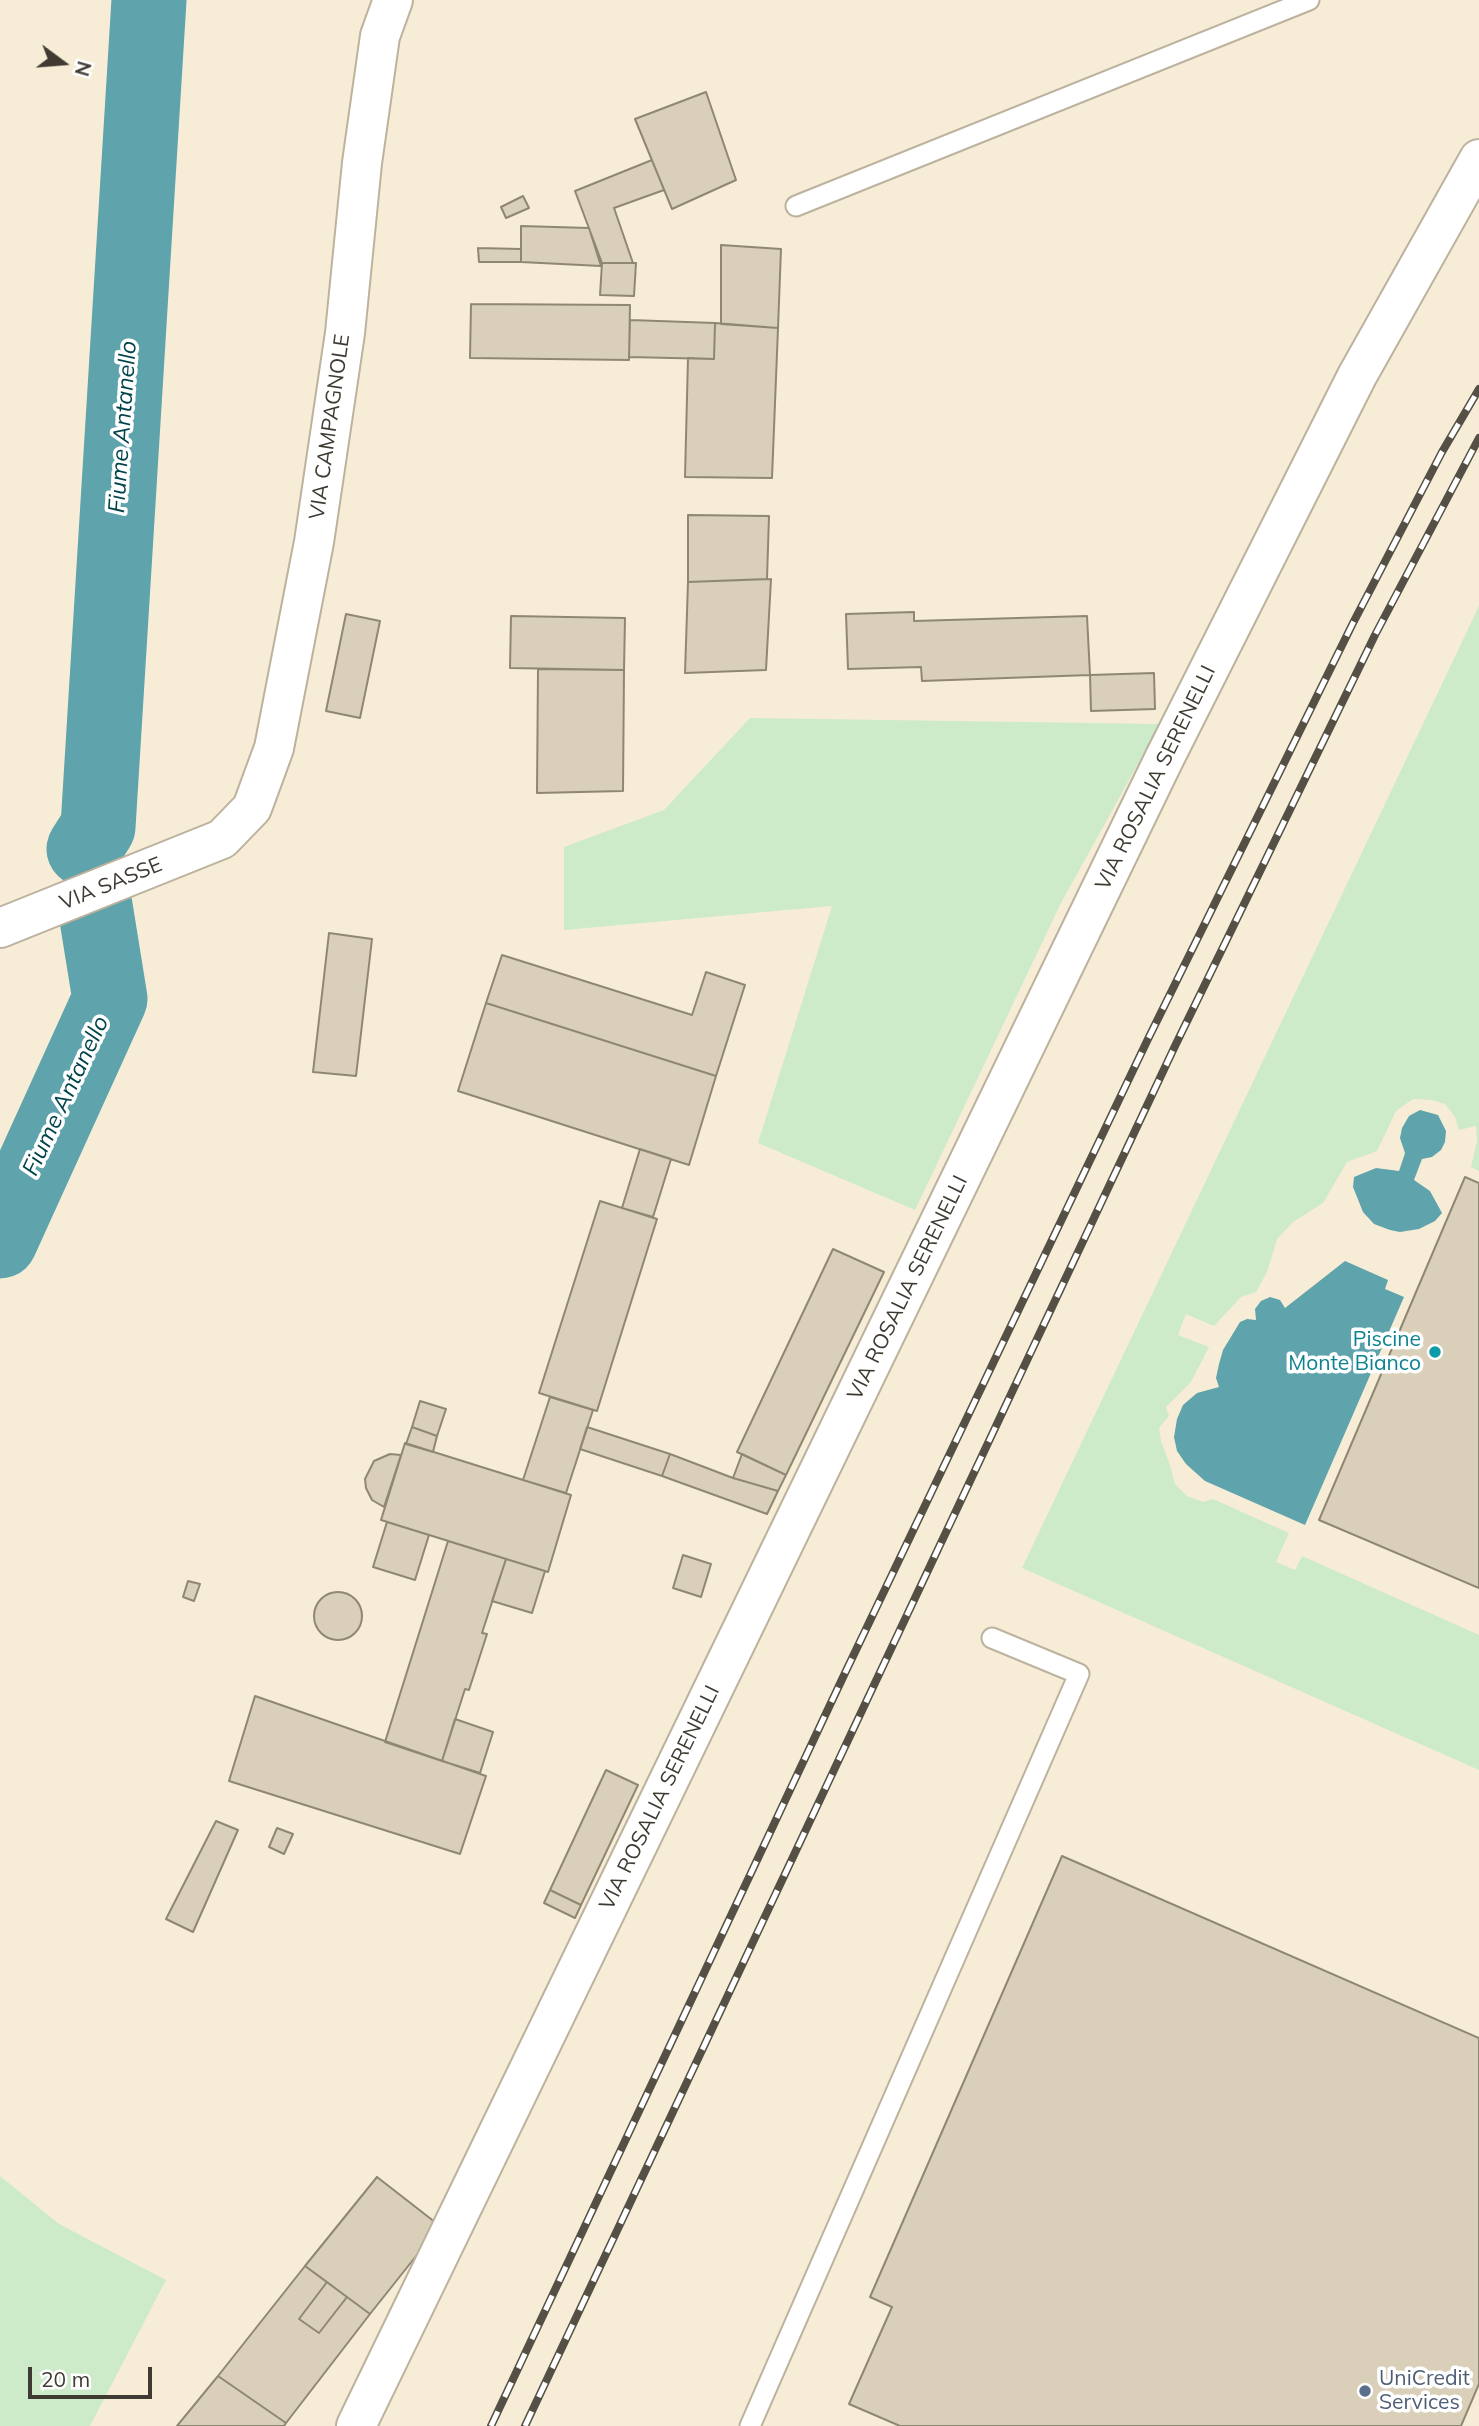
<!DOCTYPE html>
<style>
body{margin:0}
#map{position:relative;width:1479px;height:2426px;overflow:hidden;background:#f7edd7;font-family:Mulish,sans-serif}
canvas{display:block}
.north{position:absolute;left:28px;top:28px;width:70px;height:70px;-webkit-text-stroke:5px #fff;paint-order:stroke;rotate:106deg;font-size:19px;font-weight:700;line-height:28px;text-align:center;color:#3f3b32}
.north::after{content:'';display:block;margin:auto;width:24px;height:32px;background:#3f3b32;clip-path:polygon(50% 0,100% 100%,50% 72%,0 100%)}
.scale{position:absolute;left:28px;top:2367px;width:124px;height:32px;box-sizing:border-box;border:4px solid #3f3b32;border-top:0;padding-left:9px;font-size:21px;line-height:24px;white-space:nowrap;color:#3f3b32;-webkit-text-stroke:5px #fff;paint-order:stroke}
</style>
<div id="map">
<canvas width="1479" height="2426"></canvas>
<div class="north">N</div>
<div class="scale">20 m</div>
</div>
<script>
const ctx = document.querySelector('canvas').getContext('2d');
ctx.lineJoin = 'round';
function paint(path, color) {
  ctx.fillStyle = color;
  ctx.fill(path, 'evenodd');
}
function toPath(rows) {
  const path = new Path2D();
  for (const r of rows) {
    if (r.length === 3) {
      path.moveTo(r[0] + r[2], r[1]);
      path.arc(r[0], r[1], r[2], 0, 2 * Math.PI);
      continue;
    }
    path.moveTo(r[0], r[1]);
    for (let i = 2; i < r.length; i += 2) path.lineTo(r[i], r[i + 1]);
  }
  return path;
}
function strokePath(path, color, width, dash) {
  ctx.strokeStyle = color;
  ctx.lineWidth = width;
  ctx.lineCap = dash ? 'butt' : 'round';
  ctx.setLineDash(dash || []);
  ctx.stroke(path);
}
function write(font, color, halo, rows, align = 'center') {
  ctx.font = font + ' Mulish,sans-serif';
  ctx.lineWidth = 7;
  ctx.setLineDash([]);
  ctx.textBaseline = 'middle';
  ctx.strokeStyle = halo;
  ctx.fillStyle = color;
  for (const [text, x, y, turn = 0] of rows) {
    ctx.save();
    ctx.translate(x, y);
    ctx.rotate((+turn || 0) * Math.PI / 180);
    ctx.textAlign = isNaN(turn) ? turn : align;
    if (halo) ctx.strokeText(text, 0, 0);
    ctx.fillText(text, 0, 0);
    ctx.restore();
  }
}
const green = toPath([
 [1479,606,1479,1171,1471,1167,1477,1141,1476,1126,1459,1130,1455,1117,1445,1104,1432,1100,1413,1099,1396,1111,1377,1151,1347,1162,1323,1203,1293,1222,1277,1239,1267,1272,1256,1292,1241,1297,1214,1326,1186,1314,1178,1335,1209,1347,1191,1382,1166,1407,1169,1416,1159,1428,1161,1441,1169,1462,1175,1484,1187,1496,1203,1502,1213,1499,1289,1533,1276,1562,1295,1570,1302,1556,1479,1635,1479,1770,1022,1568],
 [750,718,1160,724,1061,903,915,1210,758,1143,832,906,564,930,564,847,664,810],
 [0,2176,59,2224,166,2280,90,2426,0,2426]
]);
const water = toPath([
 [1420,1110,1438,1115,1446,1131,1445,1142,1441,1150,1432,1157,1422,1159,1414,1180,1430,1191,1442,1213,1435,1221,1419,1229,1400,1232,1390,1230,1374,1224,1363,1212,1353,1187,1354,1177,1376,1168,1399,1171,1405,1153,1400,1138,1402,1128,1409,1116],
 [1345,1261,1388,1280,1385,1289,1404,1297,1305,1525,1205,1481,1186,1464,1177,1451,1174,1437,1177,1419,1183,1405,1197,1393,1219,1387,1216,1378,1219,1364,1223,1350,1240,1322,1247,1319,1256,1320,1255,1309,1261,1301,1270,1297,1280,1300,1285,1308]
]);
const river = toPath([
 [84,849,98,827,149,0],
 [0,1241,110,999,95,906]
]);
const building = toPath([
 [706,92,736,180,672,209,635,119,706,92],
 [652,160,664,190,614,208,633,263,602,263,575,191,652,160],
 [523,196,529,208,506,218,501,207,523,196],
 [521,226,589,228,601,266,521,262,521,226],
 [721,245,781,249,778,328,721,324,721,245],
 [478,248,521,249,521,262,479,262,478,248],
 [602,263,636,263,634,296,600,295,602,263],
 [471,304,630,305,629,360,470,358,471,304],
 [630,320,715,323,714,359,629,357,630,320],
 [715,323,778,328,772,478,685,477,688,358,714,359,715,323],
 [688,515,769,516,767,579,688,582,688,515],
 [771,579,766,670,685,673,688,582,771,579],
 [914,612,914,621,1087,616,1090,675,922,681,921,667,848,669,846,614,914,612],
 [346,614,380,621,360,718,326,711,346,614],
 [511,616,625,618,624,670,510,668,511,616],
 [538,669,624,670,623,791,537,793,538,669],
 [1154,673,1155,709,1091,711,1090,675,1154,673],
 [329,933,372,939,356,1076,313,1072,329,933],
 [502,955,692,1015,706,972,745,985,716,1076,486,1003,502,955],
 [486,1003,716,1076,689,1165,458,1091,486,1003],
 [640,1149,671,1159,653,1217,622,1208,640,1149],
 [1465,1177,1479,1183,1479,1588,1319,1520,1465,1177],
 [600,1201,657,1219,597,1411,539,1393,600,1201],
 [833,1249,884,1272,786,1475,737,1452,833,1249],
 [550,1397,593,1410,566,1493,523,1480,550,1397],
 [420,1401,446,1409,437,1436,412,1427,420,1401],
 [412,1427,437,1436,433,1452,406,1444,412,1427],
 [587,1427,670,1454,662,1476,580,1449,587,1427],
 [405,1443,571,1495,548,1572,381,1520,405,1443],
 [390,1454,401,1455,384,1507,372,1500,366,1488,365,1479,374,1461,390,1454],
 [670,1454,733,1478,778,1491,767,1514,662,1476,670,1454],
 [742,1454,786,1475,778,1491,733,1478,742,1454],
 [387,1522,429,1535,415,1580,373,1567,387,1522],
 [448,1541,506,1559,482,1633,487,1634,469,1690,465,1689,442,1761,385,1742,448,1541],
 [683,1555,711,1564,701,1597,673,1588,683,1555],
 [506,1559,545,1571,532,1613,492,1601,506,1559],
 [188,1581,200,1584,194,1601,183,1597,188,1581],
 [338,1616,24],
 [255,1696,486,1776,460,1854,229,1781,255,1696],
 [455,1719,493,1732,480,1773,442,1761,455,1719],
 [606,1770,638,1785,581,1905,550,1890,606,1770],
 [216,1821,238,1830,193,1932,166,1919,216,1821],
 [277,1828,293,1834,284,1854,269,1847,277,1828],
 [1062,1856,1479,2038,1479,2384,1461,2426,900,2426,849,2404,892,2307,870,2297,1062,1856],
 [550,1890,581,1905,575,1918,544,1903,550,1890],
 [377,2177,440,2226,370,2314,305,2266,377,2177],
 [305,2266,327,2282,299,2319,319,2333,347,2297,370,2314,286,2423,218,2376,305,2266],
 [327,2282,347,2297,319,2333,299,2319,327,2282],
 [218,2376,286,2423,284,2426,177,2426,218,2376]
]);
const lane = toPath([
 [796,206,1309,0],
 [750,2426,1079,1674,992,1638]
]);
const street = toPath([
 [0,928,222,839,252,808,274,748,314,542,345,333,362,163,380,36,393,0]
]);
const secondary = toPath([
 [356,2426,1164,759,1357,376,1479,159]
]);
const rail = toPath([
 [491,2426,845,1673,1148,1039,1353,623,1442,452,1479,389],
 [525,2426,1175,1046,1375,635,1479,438]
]);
const markers = [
 [1435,1352,7,"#0f9aa8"],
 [1365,2391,7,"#5c6f8a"]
];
const streetNames = [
 ["VIA CAMPAGNOLE",330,427,-82],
 ["VIA ROSALIA SERENELLI",1156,778,-64],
 ["VIA SASSE",111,884,-22],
 ["VIA ROSALIA SERENELLI",908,1288,-64],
 ["VIA ROSALIA SERENELLI",660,1798,-64]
];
const cultureNames = [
 ["Piscine",1421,1340],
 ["Monte Bianco",1421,1364]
];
const serviceNames = [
 ["UniCredit",1379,2379],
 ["Services",1379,2403]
];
const waterNames = [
 ["Fiume Antanello",123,427,-86],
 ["Fiume Antanello",66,1096,-65]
];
paint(green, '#cdeac9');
paint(water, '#5fa3ac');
strokePath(river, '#5fa3ac', 75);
paint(building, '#dad0ba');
strokePath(building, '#908772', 2);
strokePath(lane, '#bcb29d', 23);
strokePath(street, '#bcb29d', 42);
strokePath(secondary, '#bcb29d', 42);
strokePath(lane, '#fff', 19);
strokePath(street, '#fff', 38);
strokePath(secondary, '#fff', 38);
strokePath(rail, '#545045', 8);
strokePath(rail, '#fff', 5, [16]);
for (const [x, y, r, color] of markers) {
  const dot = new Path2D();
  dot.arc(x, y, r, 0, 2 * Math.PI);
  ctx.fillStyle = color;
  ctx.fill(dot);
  strokePath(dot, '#fff', 2.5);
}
write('21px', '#3f3b32', '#fff', streetNames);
write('21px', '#0d838f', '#fff', cultureNames, 'right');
write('21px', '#4e5e75', '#fff', serviceNames, 'left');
write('italic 23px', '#02444b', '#fff', waterNames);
</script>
